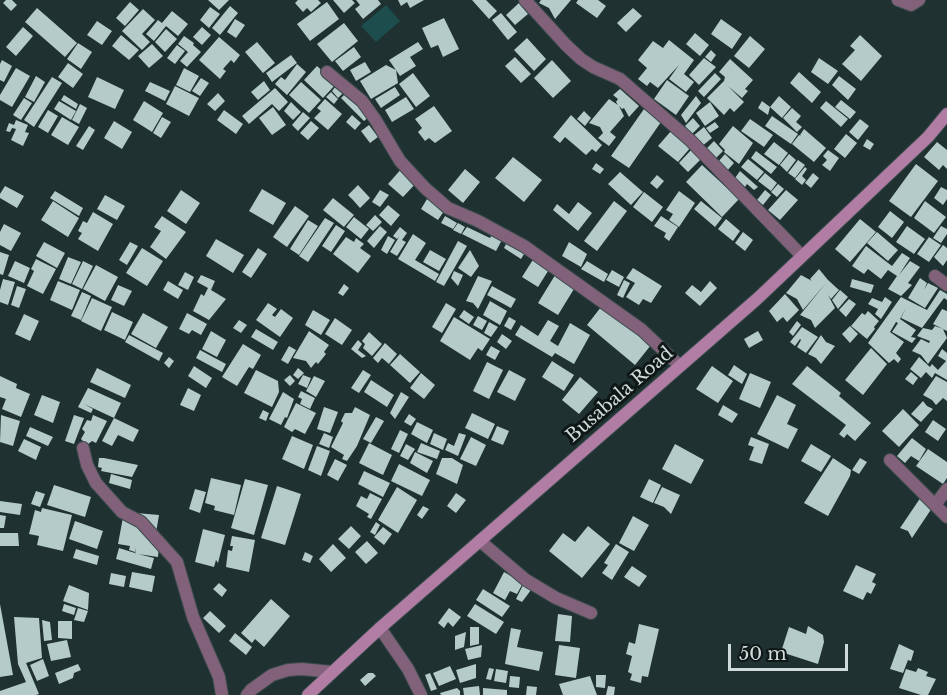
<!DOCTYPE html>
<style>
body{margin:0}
#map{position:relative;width:947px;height:695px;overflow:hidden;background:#1f3131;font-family:"Libre Baskerville",serif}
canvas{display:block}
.scale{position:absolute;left:728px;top:644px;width:120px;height:27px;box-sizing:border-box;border:3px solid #d0dcdb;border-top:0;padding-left:8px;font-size:18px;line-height:21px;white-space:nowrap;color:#d0dcdb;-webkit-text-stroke:4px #0f1717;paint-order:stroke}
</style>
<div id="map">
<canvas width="947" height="695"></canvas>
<div class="scale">50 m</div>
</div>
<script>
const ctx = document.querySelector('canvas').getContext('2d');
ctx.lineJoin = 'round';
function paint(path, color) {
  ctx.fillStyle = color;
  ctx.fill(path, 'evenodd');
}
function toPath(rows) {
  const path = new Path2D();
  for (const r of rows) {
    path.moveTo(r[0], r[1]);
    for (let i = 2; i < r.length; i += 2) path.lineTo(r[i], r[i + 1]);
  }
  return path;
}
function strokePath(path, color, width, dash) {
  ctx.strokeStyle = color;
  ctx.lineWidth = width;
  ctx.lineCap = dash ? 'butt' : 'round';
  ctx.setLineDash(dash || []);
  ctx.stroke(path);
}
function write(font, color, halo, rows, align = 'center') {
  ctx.font = font + ' "Libre Baskerville",serif';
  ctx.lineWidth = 6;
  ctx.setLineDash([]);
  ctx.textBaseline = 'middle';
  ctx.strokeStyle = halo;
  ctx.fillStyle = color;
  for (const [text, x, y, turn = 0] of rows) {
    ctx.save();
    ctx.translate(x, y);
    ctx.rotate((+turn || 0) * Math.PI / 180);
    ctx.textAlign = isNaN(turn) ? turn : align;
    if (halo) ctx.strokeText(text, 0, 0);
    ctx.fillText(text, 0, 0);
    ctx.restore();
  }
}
const green = toPath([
 [386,5,400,21,376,42,361,26]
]);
const building = toPath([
 [6,0,12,0,17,5,11,11,3,3],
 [208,0,229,0,219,10],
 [298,0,318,0,321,3,311,12,307,8,303,12,295,3],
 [333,0,352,0,355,3,344,13],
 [356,0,378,0,381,4,363,19,355,9,360,5],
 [398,0,424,0,410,8,407,2,401,6],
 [472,0,486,0,497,11,489,19],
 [541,0,571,0,555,19,549,8,539,3],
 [578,0,598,0,606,6,597,18,576,3],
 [130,2,139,10,125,26,116,18],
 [327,2,339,19,310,41,297,24],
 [519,3,528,14,515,25,506,15],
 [230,6,238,13,220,35,212,28],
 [210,7,220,14,209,28,200,20],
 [37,8,77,43,65,57,25,22],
 [633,8,642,16,626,32,617,23],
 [143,9,155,20,142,34,150,42,142,50,122,31],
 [172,11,188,24,178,36,166,26,154,41,146,34,158,20,162,23],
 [501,13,517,32,508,40,492,20],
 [444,18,459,49,443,57,438,45,431,48,422,28],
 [235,19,245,25,236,38,227,32],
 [721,19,742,34,732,49,711,34],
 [97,21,112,31,102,45,87,35],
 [344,23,358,41,332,62,317,44],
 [23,27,33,36,16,56,6,47],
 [202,27,211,35,202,45,193,37],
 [166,29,177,39,165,52,155,42],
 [695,33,709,45,700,56,686,44],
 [121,35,139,50,129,60,112,46],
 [860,35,882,56,861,81,842,64,855,50,850,46],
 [184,36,194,43,193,45,201,52,187,67,180,61,188,52,178,44],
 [750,36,765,49,749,68,734,56],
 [219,37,240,55,234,63,231,60,223,69,226,71,220,79,199,60],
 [527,38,546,59,534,71,514,50],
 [669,40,694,60,684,74,694,82,686,92,669,79,679,65,658,88,650,82,647,86,638,79,647,68,638,60,653,41,663,48],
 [257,42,275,63,263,73,245,52],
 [418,42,423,49,410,57,416,66,400,76,389,60],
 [78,43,92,52,81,69,67,59],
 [152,44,163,56,149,68,138,56],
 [177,45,185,51,175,64,167,58],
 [354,47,361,57,343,71,335,61],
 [711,50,716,55,711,62,705,57],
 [291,55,297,63,272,82,266,73],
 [515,57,531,74,521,83,505,66],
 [704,58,716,67,699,85,689,75],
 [819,58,838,71,828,84,811,72],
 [730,59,753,80,745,89,748,91,742,98,728,86,744,102,734,112,730,108,724,115,707,98,724,81,725,77,719,72],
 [2,60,12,66,4,82,0,80,0,64],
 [552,60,571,81,553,98,534,78],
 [365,62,371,72,356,81,350,70],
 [68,63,83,74,73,88,58,77],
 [297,64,306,72,287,95,275,84,281,77,285,80],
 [386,65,396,70,398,83,371,99,360,81],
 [317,66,336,84,323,98,304,80],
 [16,68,30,76,12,107,0,100,0,95],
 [184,68,199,76,190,92,176,85],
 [799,72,821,92,812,103,790,83],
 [413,73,430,96,416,107,399,84],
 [715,73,721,79,704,97,698,91],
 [36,76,45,82,34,102,25,97],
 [839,76,856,89,848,100,832,85],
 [52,77,62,83,34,127,24,120],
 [97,77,124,90,115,109,88,97],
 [201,78,209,83,200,96,192,91],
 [667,80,689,96,676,115,654,99],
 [264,81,270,90,258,100,251,92],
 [150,82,170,91,165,101,145,91],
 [301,82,321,100,309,113,289,95],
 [175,86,199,98,189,116,166,104],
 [336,86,343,93,338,98,332,91],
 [395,87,400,95,381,108,375,99],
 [275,88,288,102,279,111,272,104,249,124,242,116],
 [620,89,639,106,629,117,624,108,622,109,619,106,624,116,610,132,616,137,609,146,598,138,603,133,600,127,589,123,609,99,618,105,616,102,618,99,613,95],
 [348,91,371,115,364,121,341,98],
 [331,92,338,99,334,104,326,97],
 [218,93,225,101,215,111,207,104],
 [64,95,78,104,76,109,61,100],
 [696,96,701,103,686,123,681,115],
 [779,96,791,107,782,118,770,107],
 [406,97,414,109,392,122,385,110],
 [24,98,32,103,21,120,13,115],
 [325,99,342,114,328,130,314,118,321,111,317,108],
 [841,100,856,112,850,119,835,107],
 [59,101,76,111,71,120,54,109],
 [144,101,163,113,152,132,133,120],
 [762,101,770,107,768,115,758,108],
 [826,101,848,119,841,127,820,108],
 [291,102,301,112,293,120,284,111],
 [710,102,719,116,705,126,696,113],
 [80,104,87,108,79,124,72,120],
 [434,106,452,131,435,143,429,138,425,141,418,132,422,128,415,119],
 [273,107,286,125,272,135,259,118],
 [792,108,801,116,796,122,802,127,797,132,783,118],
 [644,109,661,122,629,168,611,156],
 [48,110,58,116,48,133,38,127],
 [224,110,243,124,236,134,217,120],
 [584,111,591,118,585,126,577,119],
 [303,112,310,118,298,131,292,125],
 [352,115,361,123,355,130,346,122],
 [571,115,602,145,596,152,592,149,586,155,565,137,560,143,553,137],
 [772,116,798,134,791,144,765,126],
 [62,117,79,127,68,145,51,135],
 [162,117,171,122,161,138,153,133],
 [693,118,700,126,692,134,685,126],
 [750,119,773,135,764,147,741,131],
 [860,119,869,126,858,140,849,132],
 [16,120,28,125,25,132,29,133,23,146,11,140,16,129,12,128,10,132,6,131,9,123,14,125],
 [114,121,132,132,122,149,104,138],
 [311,121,319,128,308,140,300,133],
 [715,122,719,127,710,133,706,128],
 [369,125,378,137,370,143,361,131],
 [89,126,95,130,83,150,76,146],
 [733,126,753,143,739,164,724,152,725,150,719,144],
 [704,127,712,138,701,147,693,136],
 [804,129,826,148,814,162,792,144,799,135,801,136,800,135],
 [671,131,691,147,678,162,658,146],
 [846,134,857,143,845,158,834,149],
 [867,139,874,144,870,150,863,146],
 [714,141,723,151,714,160,705,150],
 [774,142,788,153,779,165,764,154],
 [937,142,947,150,947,169,943,165,939,170,924,157],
 [692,149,702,158,688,172,679,163],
 [828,150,839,158,830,171,822,165,827,160,823,156],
 [756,151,777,167,771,174,751,158],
 [725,154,734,163,726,172,717,163],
 [789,154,796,160,787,172,780,165],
 [513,157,542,180,524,202,495,178],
 [748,159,764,172,757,180,741,167],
 [798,160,805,165,795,178,788,173],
 [596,163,604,169,600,174,592,169],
 [916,164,938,181,911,217,889,201],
 [702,165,739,199,722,217,686,182],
 [403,167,418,181,403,197,388,184],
 [805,167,807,169,802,176,806,180,802,185,795,179],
 [465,169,480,182,463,203,448,190],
 [740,171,758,187,754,190,747,184,745,187,735,178],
 [620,172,643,192,631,205,608,184],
 [765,173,777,183,771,191,758,181],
 [813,173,819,178,811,188,805,183],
 [657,175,664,181,657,189,650,183],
 [778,184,784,189,777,197,771,192],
 [358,185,370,198,360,208,353,200,355,198,353,200,348,195],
 [5,186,24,196,17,208,0,198,0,194],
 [941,187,947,190,947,199,943,205,934,198],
 [262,189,286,203,273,225,249,211],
 [181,190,200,203,186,224,167,211],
 [380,190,389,195,380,207,372,202],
 [765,190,771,195,763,205,757,200],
 [786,190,798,200,780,220,768,210],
 [55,191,83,208,79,216,50,198],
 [679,191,695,203,679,227,669,220,673,214,666,210],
 [644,192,663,207,652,222,633,207],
 [105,195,125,206,117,220,97,209],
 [333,198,354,215,344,227,323,210],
 [427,199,444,211,438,220,421,209],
 [53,201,79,218,68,237,41,220],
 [614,201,627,211,597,251,584,241],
 [701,201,722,218,715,227,694,209],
 [925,201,946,217,934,233,914,218],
 [578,202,592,213,578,231,553,210,557,204,569,214],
 [388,205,400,215,391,226,379,215],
 [295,206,309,216,287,247,273,237],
 [890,211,904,222,892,238,878,227],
 [93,212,113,224,98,251,78,239,82,233,78,231,83,221,87,223],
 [375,215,382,222,373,231,366,225],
 [162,216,186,232,166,259,150,247,161,231,154,227],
 [445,216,457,223,453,229,441,223],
 [661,216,678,227,669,241,664,237,666,233,654,226],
 [354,217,369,229,361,239,346,227],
 [325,218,334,223,308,262,299,256],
 [726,219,740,231,733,241,718,229],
 [860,219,876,232,850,262,835,249],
 [308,220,318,226,299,255,290,249],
 [458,223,465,227,461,234,453,230],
 [4,224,21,233,11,251,0,245,0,232],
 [336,225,345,231,331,252,322,246],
 [380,226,387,232,374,248,367,241],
 [907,226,925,239,914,254,896,242],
 [941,226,947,229,947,234,941,243,933,238],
 [400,227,407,233,402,240,406,242,397,256,390,252,399,237,397,239,393,236],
 [467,227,490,238,493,233,503,238,496,251,462,234],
 [743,232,753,240,745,251,735,243],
 [877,232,898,250,888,261,867,243],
 [413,234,426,243,415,260,439,274,435,281,398,259],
 [388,236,395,240,387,254,381,250],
 [346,237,354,242,356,238,364,244,360,248,371,256,358,273,333,254],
 [929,237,941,245,929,262,917,254],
 [216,239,244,255,233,273,206,256],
 [508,240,526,251,521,259,504,248],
 [458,241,467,246,444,286,436,282],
 [44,242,65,253,57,268,36,256],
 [130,242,138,246,127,265,119,260],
 [569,242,587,254,581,267,562,256],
 [943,245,947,248,947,260,943,266,934,257],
 [866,246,892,266,902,253,910,258,899,275,910,261,920,267,908,283,912,285,901,296,888,289,897,276,888,270,881,279,868,269,864,274,852,266],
 [142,248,163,261,147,286,126,273],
 [258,248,267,254,251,278,242,272],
 [430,250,446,259,439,271,423,262],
 [470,250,479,266,471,277,458,268],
 [0,252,9,255,3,275,0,274],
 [68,257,81,262,71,284,59,279],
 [534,258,550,268,538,287,522,277],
 [36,259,56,269,43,294,27,286,34,271,31,269],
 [15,261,30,268,24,283,8,276],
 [83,261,93,266,82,289,72,284],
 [587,261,608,274,604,282,581,269],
 [96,265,118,277,105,301,83,289],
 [633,268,662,286,651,303,643,299,639,305,626,297,635,283,626,278],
 [819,269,828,280,839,290,831,299,828,295,835,308,815,328,811,320,800,315,826,283,803,310,797,299,786,293,801,275,812,281,810,279],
 [612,270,624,277,619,287,606,280],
 [454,271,463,275,458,286,451,278],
 [185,272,194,277,188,290,178,285],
 [557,272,577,284,558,315,538,303],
 [201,275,215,281,211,290,226,299,209,320,193,311,201,294,204,296,208,288,197,282],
 [478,276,492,281,478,309,473,303,466,301],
 [920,278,927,283,924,290,928,283,938,288,925,308,908,298],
 [3,279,15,282,8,305,0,302,0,290],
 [852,279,874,285,871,293,850,287],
 [624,280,630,283,623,298,617,295],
 [58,281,80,290,72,310,50,300],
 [168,281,183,290,178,299,163,290],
 [710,281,717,288,700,306,685,293,692,285,701,292],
 [344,284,349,288,343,296,338,293],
 [118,285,132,291,124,306,111,300],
 [17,286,26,289,19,308,11,305],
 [492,286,516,299,511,308,487,295],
 [840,290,848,297,838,309,832,300],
 [940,290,947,294,947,300,944,298,922,328,901,318,906,308,900,319,916,330,911,337,916,338,912,343,892,332,898,323,896,322,890,332,904,342,896,353,901,359,898,363,894,359,889,363,868,343,901,297,927,310],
 [82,292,91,296,81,320,71,316],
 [785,294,799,310,787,322,783,317,777,322,769,311],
 [885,297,892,302,881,319,875,314,878,309,868,304,872,298,882,302],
 [92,298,112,307,101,331,81,321],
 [849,299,856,304,846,317,839,310],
 [490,301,507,311,500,325,483,315],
 [268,303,277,309,272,315,275,317,281,309,293,318,280,337,256,320],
 [446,303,456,309,442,333,432,327],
 [601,307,651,345,635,365,587,325],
 [942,309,947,311,947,331,933,324],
 [313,310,330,320,321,335,305,325],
 [464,310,474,317,469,324,459,317],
 [868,311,879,321,874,327,875,329,867,339,851,326,862,313,865,315],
 [112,312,133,322,125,340,104,330],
 [143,313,168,327,156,348,131,334],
 [187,313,207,324,201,335,192,330,189,334,179,329],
 [24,314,39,321,30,341,15,334],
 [478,316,487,321,482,330,473,325],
 [454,317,490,339,482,351,478,348,470,360,440,341],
 [509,317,516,321,511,330,504,326],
 [335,318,352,330,342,345,325,334],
 [239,320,247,325,241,333,233,328],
 [548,320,559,326,550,341,558,346,570,323,590,335,574,364,555,353,552,357,515,335,521,325,538,336],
 [797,321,801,325,793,336,789,332],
 [489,322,498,327,491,337,484,333],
 [850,326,858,334,850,343,842,334],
 [935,326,943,329,947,338,928,364,921,355,912,351,921,339,929,343,930,341,917,336,923,328,932,330],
 [802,327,818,337,806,353,797,347,801,340,800,339,795,346,790,342],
 [256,329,278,342,273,350,251,337],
 [211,331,226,340,217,357,202,349],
 [309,331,329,345,324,352,326,354,318,364,316,362,311,368,306,361,293,358],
 [758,331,763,340,749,348,744,339],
 [369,332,382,344,372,356,363,348,365,344,362,341],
 [502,334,512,341,506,349,497,342],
 [129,335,163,353,159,361,125,342],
 [821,335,826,342,835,346,821,364,816,358,808,354],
 [358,340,362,344,358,350,366,356,362,358,351,349],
 [385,343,397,354,389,364,382,358,378,363,373,358],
 [243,344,261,355,253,369,249,367,237,386,222,377],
 [289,346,296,350,288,364,281,360],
 [491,346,500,351,495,360,486,355],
 [871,348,887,364,863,395,845,380],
 [942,349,947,353,947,380,935,373,932,378,926,372,921,378,910,369,919,357,930,367,932,364,938,370,946,361,938,356],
 [200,350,226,364,222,372,196,358],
 [400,354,420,372,410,383,390,365],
 [169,357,174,361,169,368,164,363],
 [552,361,574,375,564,391,542,377],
 [487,362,503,370,489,399,473,391],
 [734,365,747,374,742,384,728,375],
 [194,366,212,378,206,388,188,376],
 [712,366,733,381,718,403,696,389],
 [807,366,841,393,839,396,871,423,855,441,847,434,844,438,839,434,846,425,792,384],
 [97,368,131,385,125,398,90,382],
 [298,368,304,373,298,379,293,375],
 [256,370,278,381,279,392,272,407,244,393],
 [363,370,371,375,359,393,351,388],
 [509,370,526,379,515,401,497,392],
 [911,372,918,378,913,385,905,379],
 [421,373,435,385,424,399,410,388],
 [750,373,771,382,760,408,739,399],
 [290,375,295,381,290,386,284,380],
 [303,375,311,378,307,388,298,384],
 [0,376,17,384,16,388,30,394,21,417,2,409,6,399,0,397],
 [314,376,325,381,316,397,306,391],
 [936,376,947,382,947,401,943,398,936,405,932,400,923,395],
 [580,377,598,392,579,414,562,400],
 [371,380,394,395,387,407,364,392],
 [88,388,121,403,114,418,84,404,93,409,91,413,78,407],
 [188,388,201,395,194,411,180,405],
 [301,391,315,398,310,409,300,404,302,399,298,397],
 [283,392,294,399,287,418,285,417,281,425,269,419],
 [401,392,409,397,395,419,390,413],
 [42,395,60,402,53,423,34,415],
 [777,395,796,405,787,424,798,429,788,449,757,434],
 [923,401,927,406,933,409,921,422,911,414],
 [296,403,316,413,305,434,295,429,292,432,284,427],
 [723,405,738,414,732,423,718,415],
 [324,407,338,412,330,433,317,429],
 [355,407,370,415,357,446,347,461,342,459,344,455,331,447,343,423,341,421,345,413,352,413],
 [903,409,919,425,899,447,882,431],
 [263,410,269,413,266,421,259,418],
 [472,413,495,424,488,439,465,428],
 [409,414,416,419,411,426,404,422],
 [1,415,20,421,13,446,0,442],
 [74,415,80,417,79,420,80,417,84,418,74,444,65,441],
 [93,415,107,421,96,443,92,441,87,445,81,439,85,432,82,429,87,420,91,421],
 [376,417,384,421,371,443,363,439],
 [114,418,139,430,133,442,118,435,112,446,102,441],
 [933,420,946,429,938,441,925,432],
 [417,422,433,430,427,443,411,434],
 [497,426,509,431,503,445,491,440],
 [30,427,53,437,48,446,26,436],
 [400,430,408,434,399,453,391,449],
 [324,433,333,437,329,448,319,444],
 [434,433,447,439,443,450,430,444],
 [459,433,466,435,458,456,445,450,448,443,454,446],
 [292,436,313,445,304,469,282,459],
 [471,437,486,445,476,466,460,459],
 [751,437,769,444,762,464,749,460,754,447,748,445],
 [912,438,926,449,919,461,911,456,905,463,897,456],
 [24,439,41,447,36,460,18,451],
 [369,443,392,455,383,475,359,463],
 [421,443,440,451,437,459,417,452],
 [406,444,415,449,408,460,400,456],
 [675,444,704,460,691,484,662,469],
 [811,444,831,456,821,472,801,461],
 [317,446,330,451,321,476,308,470],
 [928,449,947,462,947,478,943,484,916,466],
 [415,452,433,461,427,473,410,463],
 [99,458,104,458,138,465,132,477,101,471,102,468,98,467],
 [442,458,452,458,463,465,457,484,436,474],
 [833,458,851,470,850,476,828,516,804,503],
 [860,458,867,462,859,474,852,470],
 [335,459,347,465,338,481,327,475],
 [399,464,430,480,422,496,391,481],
 [364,471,390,483,383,497,358,484],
 [111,474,132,480,130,489,109,483],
 [211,478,241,485,234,515,214,510,215,506,205,503],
 [245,479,268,485,254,535,231,528],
 [649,479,661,485,653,503,640,497],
 [54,485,91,497,85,517,47,505],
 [277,486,301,494,285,545,261,538],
 [397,487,417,500,398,533,378,520],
 [662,487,680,495,671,514,664,507,654,503],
 [195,489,206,492,200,513,189,509],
 [36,491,45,494,40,507,31,504],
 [370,493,382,499,371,519,367,517,369,514,356,506,361,496,367,499],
 [456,493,466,500,456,513,447,506],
 [921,497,934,505,912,538,908,531,900,528],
 [0,501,22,504,20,515,0,512],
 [423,506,429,509,422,519,417,515],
 [42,508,72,515,63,551,37,545,39,536,29,534,35,510,41,512],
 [124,512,159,515,154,545,159,546,158,557,138,554,154,558,151,569,116,559,119,548,135,553,135,555,136,547,135,552,129,550,130,546,118,544],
 [0,515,6,516,4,528,0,528],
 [633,516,649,525,634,551,619,543],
 [75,521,103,531,97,549,69,539],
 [376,522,380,525,375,535,370,532],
 [351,526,361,536,349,549,338,539],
 [588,526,610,544,582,578,549,551,563,533,575,542],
 [383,527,392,534,384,545,374,537],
 [203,529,225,535,218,563,216,560,214,567,195,562],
 [0,533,18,533,19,546,0,546],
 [232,536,255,540,249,572,226,567,228,550,232,551,233,546,230,546],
 [367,541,378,553,366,564,355,552],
 [333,544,346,558,331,572,319,559],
 [616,544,629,552,612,580,602,573,608,565,604,563],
 [76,549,99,556,97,565,73,558],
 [305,552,313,556,310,563,302,560],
 [856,565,876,574,872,582,876,584,871,594,867,592,863,600,843,591],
 [632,566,647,576,639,587,624,577],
 [132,572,155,576,152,592,129,587],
 [504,572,523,583,517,594,510,591,505,600,493,593],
 [111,573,126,576,124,587,109,584],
 [525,581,534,586,522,602,516,599],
 [219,583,227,590,222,597,213,589],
 [69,585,89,593,88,610,63,601],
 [483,589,510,606,502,617,476,600],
 [271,599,290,616,264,647,255,639,252,643,241,633],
 [0,604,13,675,0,677],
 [64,604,76,608,74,615,62,611],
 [475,604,504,622,496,634,467,616],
 [78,608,88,611,84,622,74,620],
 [449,608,461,617,453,627,448,622,444,628,438,623],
 [210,611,226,626,219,633,203,618],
 [558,614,572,616,570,642,555,641],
 [14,617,39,618,42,658,26,663,39,694,36,695,0,695,0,691,26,682,18,664],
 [42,620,50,622,52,640,44,641],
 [58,621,72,621,72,639,58,638],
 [639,624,659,629,648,677,642,676,641,683,630,680,632,674,628,672,632,656,626,654,629,642,635,644],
 [808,626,823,635,824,642,818,664,781,652,789,627,806,634],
 [470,627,479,627,479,644,470,646],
 [511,628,521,630,517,647,543,652,539,671,505,664],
 [466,632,464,647,455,650,455,636],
 [235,633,252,647,246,655,229,641],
 [67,640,71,657,51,661,47,644],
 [899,644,914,651,911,661,908,660,903,673,890,669],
 [482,645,481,657,468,660,465,649],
 [559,645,580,648,576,678,555,675],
 [43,659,49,676,37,681,30,665],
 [78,664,81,670,74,673,73,678,59,684,55,673],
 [476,664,476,678,460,683,456,670],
 [450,666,456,679,439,686,433,673],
 [489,668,494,669,491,680,486,679],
 [918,668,928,672,926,676,936,679,928,695,921,695,899,688,906,669,916,672],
 [496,669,508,671,506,683,494,681],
 [368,673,373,673,376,676,365,686,360,680],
 [430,673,437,689,431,691,425,675],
 [596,675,606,675,605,688,596,687],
 [510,676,520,677,519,688,509,687],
 [590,676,597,695,563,695,559,684],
 [479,686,480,695,464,695,463,688],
 [527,686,537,687,536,695,526,695],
 [608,686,615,687,614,695,606,695],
 [457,688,460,691,460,695,441,695,440,693],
 [483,688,507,690,507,695,483,695]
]);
const street = toPath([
 [525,0,566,45,581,59,593,67,620,79,690,140,802,256],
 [898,0,911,5,919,0],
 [327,72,362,101,375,119,400,161,425,188,448,208,478,221,524,246,642,330,680,366],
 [935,276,947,285],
 [83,448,87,465,96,483,122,512,141,522,177,562,193,617,219,677,222,695],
 [890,460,947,517],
 [935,505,947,489],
 [480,541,526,580,556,598,591,613],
 [380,628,408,669,421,695],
 [247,695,251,690,272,675,288,670,302,669,332,672]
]);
const secondary = toPath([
 [308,695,380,628,757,299,928,137,947,114]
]);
const streetNames = [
 ["Busabala Road",620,395,-41]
];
paint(green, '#1d4e4d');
paint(building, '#b5cbca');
strokePath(street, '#3b4c4c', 14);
strokePath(secondary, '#3b4c4c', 14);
strokePath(street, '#82617a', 12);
strokePath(secondary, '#b17da5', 12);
write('18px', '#d0dcdb', '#0f1717', streetNames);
</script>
